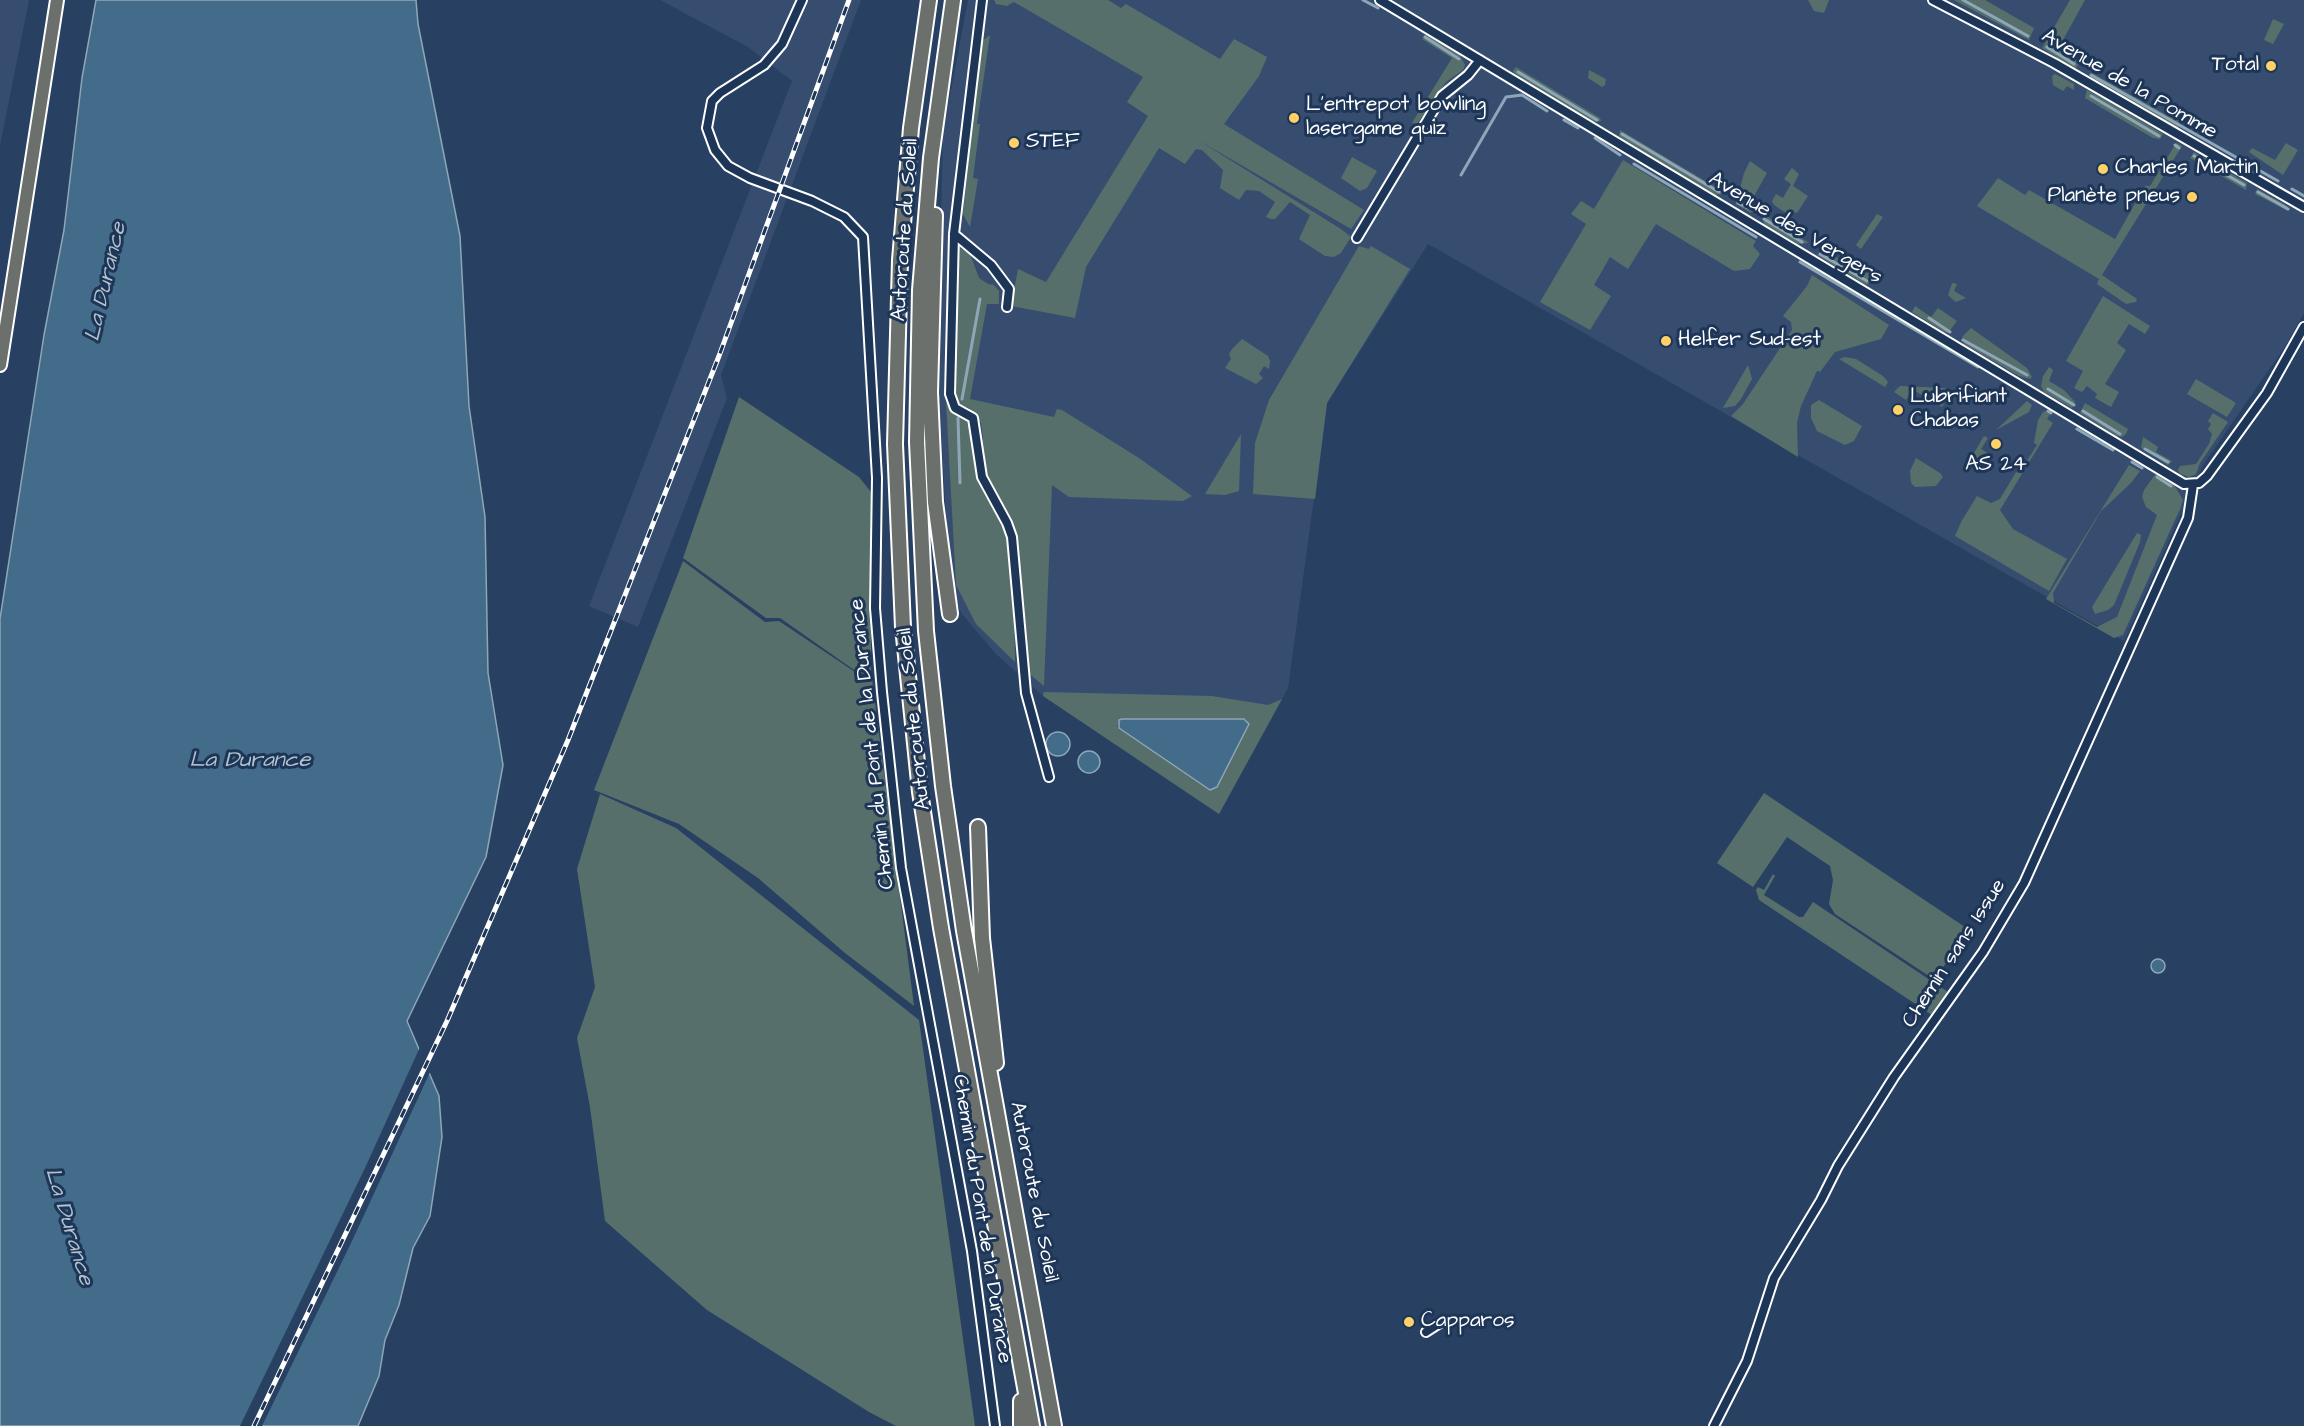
<!DOCTYPE html>
<meta charset="utf-8">
<style>
body{margin:0}
canvas{display:block;background:#284062}
</style>
<canvas width="2304" height="1426"></canvas>
<script>
const ctx = document.querySelector('canvas').getContext('2d');
ctx.lineJoin = 'round';
function paint(path, color) {
  ctx.fillStyle = color;
  ctx.fill(path, 'evenodd');
}
function toPath(rows) {
  const path = new Path2D();
  for (const r of rows) {
    if (r.length === 3) {
      path.moveTo(r[0] + r[2], r[1]);
      path.arc(r[0], r[1], r[2], 0, 2 * Math.PI);
      continue;
    }
    path.moveTo(r[0], r[1]);
    for (let i = 2; i < r.length; i += 2) path.lineTo(r[i], r[i + 1]);
  }
  return path;
}
function strokePath(path, color, width, dash) {
  ctx.strokeStyle = color;
  ctx.lineWidth = width;
  ctx.lineCap = dash ? 'butt' : 'round';
  ctx.setLineDash(dash || []);
  ctx.stroke(path);
}
function write(font, color, halo, rows, align = 'center') {
  ctx.font = font + ' "Architects Daughter",sans-serif';
  ctx.lineWidth = 6;
  ctx.setLineDash([]);
  ctx.textBaseline = 'middle';
  ctx.strokeStyle = halo;
  ctx.fillStyle = color;
  for (const [text, x, y, turn = 0] of rows) {
    ctx.save();
    ctx.translate(x, y);
    ctx.rotate((+turn || 0) * Math.PI / 180);
    ctx.textAlign = isNaN(turn) ? turn : align;
    if (halo) ctx.strokeText(text, 0, 0);
    ctx.fillText(text, 0, 0);
    ctx.restore();
  }
}
const built = toPath([
 [0,0,29,0,0,146],
 [660,0,861,0,721,375,727,398,638,627,589,606,792,81,748,47],
 [968,0,2304,0,2304,313,2284,348,2203,465,2124,641,1428,244,1327,403,1288,688,1219,814,1043,696,996,654,962,614,950,587,938,377,943,133]
]);
const green = toPath([
 [994,0,1108,0,1121,8,1126,4,1220,59,1234,39,1267,57,1259,76,1224,124,1364,210,1351,229,1198,140,1341,229,1351,237,1341,253,1334,257,1325,256,1299,239,1310,215,1290,202,1275,219,1271,219,1266,217,1275,202,1259,191,1246,190,1239,200,1220,188,1223,170,1202,150,1196,149,1185,164,1159,148,1086,267,1075,318,1011,306,1018,269,1046,282,1148,116,1127,102,1143,77,1014,2,1007,6,996,4],
 [1808,0,1829,0,1824,13,1814,11],
 [1954,0,1985,0,2034,28,2029,40],
 [2070,0,2085,0,2058,49,2080,63,2075,69,2042,48],
 [2273,19,2284,24,2273,44,2264,40],
 [1426,33,1459,54,1465,65,1463,70,1446,82,1417,124,1412,123,1452,58,1422,39],
 [990,35,977,124,980,124,973,178,978,179,970,227,963,214,981,42],
 [1516,67,1600,118,1601,121,1593,122,1516,76,1513,71],
 [1589,70,1606,79,1605,85,1602,87,1588,78],
 [2092,73,2172,118,2185,117,2177,130,2090,77],
 [2055,74,2074,84,2074,90,2067,86,2063,91,2053,85,2052,76],
 [2087,90,2106,100,2163,134,2160,139,2153,138,2085,98],
 [1620,130,1722,191,1723,194,1715,195,1624,140,1619,136],
 [2176,143,2182,146,2102,275,2137,299,2136,302,2126,304,2097,284,2099,279,1977,206,1998,178,2025,195,2029,190,2115,239,2145,186,2150,186],
 [2286,143,2298,150,2283,175,2249,152,2252,148,2275,160],
 [2194,152,2247,183,2246,190,2190,158],
 [1352,157,1377,171,1367,188,1360,191,1341,178],
 [1623,160,1756,241,1753,246,1760,254,1750,269,1734,271,1656,224,1628,269,1610,257,1594,285,1611,296,1590,330,1540,302,1586,224,1571,214,1581,201,1594,209],
 [1750,161,1767,173,1753,198,1754,204,1751,213,1736,204,1744,173],
 [1792,168,1799,174,1793,186,1808,196,1797,213,1793,212,1789,215,1774,205,1772,201,1776,194,1783,198,1791,184,1784,179],
 [2257,189,2284,204,2290,209,2288,211,2255,194],
 [1762,213,1792,232,1809,243,1798,244,1764,224],
 [1877,214,1883,217,1861,249,1856,245],
 [1359,246,1369,249,1371,246,1410,269,1327,403,1315,499,1253,494,1255,443,1269,400],
 [958,247,970,254,979,278,988,284,994,285,999,291,999,304,987,304,970,399,1054,417,1057,409,1062,410,1139,458,1192,496,1183,501,1069,497,1052,485,1044,686,1027,672,1014,540,984,475,980,453,983,438,981,423,969,408,955,403,953,396],
 [1827,252,1866,273,1873,272,1871,282,1866,285,1817,255],
 [1812,275,1889,325,1881,339,1835,352,1820,372,1817,371,1801,406,1797,423,1798,457,1731,416,1743,404,1792,330,1791,322,1783,316,1807,286],
 [1952,283,1957,284,1954,291,1966,298,1956,302,1952,299,1948,295],
 [2103,296,2150,326,2145,334,2129,324,2117,343,2126,350,2105,384,2119,392,2111,407,2095,398,2097,394,2087,386,2082,392,2074,388,2083,371,2066,361],
 [1915,306,1931,317,1938,308,1957,321,1948,333,1944,332,1912,312],
 [1971,328,2027,368,2032,377,2030,379,2019,376,1964,344,1962,337],
 [1242,339,1268,356,1270,361,1269,369,1264,366,1259,374,1263,378,1256,384,1225,368,1231,359,1229,354,1232,349],
 [1845,357,1856,359,1883,376,1888,382,1885,387,1839,359],
 [1748,365,1752,379,1741,399,1735,406,1723,408],
 [2049,367,2053,370,2049,381,2064,390,2075,402,2072,408,2044,392,2041,386,2043,376],
 [2196,379,2236,403,2227,417,2187,394],
 [1900,386,1944,388,1952,391,1942,407,1912,389,1906,400,1894,392],
 [739,397,859,477,871,492,871,676,857,672,780,618,766,618,683,558],
 [1819,400,1862,426,1854,441,1845,445,1817,431,1811,418,1811,405],
 [2027,401,2032,405,2029,412,1996,430],
 [946,402,952,412,969,418,972,424,976,473,1007,536,1014,602,1015,662,976,624,956,585],
 [2085,403,2128,429,2126,434,2122,437,2117,436,2080,413],
 [2049,410,2052,411,2047,419,2053,423,2000,510,2013,529,2067,559,2049,591,1955,536,1961,522,1977,496,1991,503,2000,499,2016,472,2019,473,2037,445,2034,443,2038,420,2043,412],
 [2213,413,2228,422,2200,463,2196,474,2189,477,2180,474,2178,470,2180,466,2196,464,2209,444,2212,434,2208,429,2211,424,2208,421],
 [1241,434,1239,491,1225,495,1205,494],
 [1984,436,1988,438,1981,449,1989,454,1982,462,1977,461,1974,453],
 [2143,437,2158,447,2156,452,2172,461,2168,465,2141,448],
 [1916,458,1940,473,1943,477,1936,486,1915,487,1911,483,1910,471],
 [2129,465,2140,471,2131,483,2101,511,2053,593,2054,603,2097,627,2117,617,2157,515,2146,507,2142,497,2144,490,2157,472,2173,483,2183,500,2180,509,2123,635,2114,638,2046,599],
 [2137,533,2141,535,2140,542,2114,605,2108,610,2095,614,2092,607],
 [683,561,765,622,779,621,858,674,872,679,914,1006,845,953,758,878,679,824,594,790],
 [1044,692,1212,696,1268,705,1282,699,1219,814,1043,696],
 [1122,719,1244,719,1247,720,1210,790,1119,728,1117,726],
 [1764,793,1968,929,1935,980,1835,914,1829,904,1833,880,1830,866,1787,837,1753,887,1717,863],
 [600,794,676,828,919,1020,975,1426,896,1426,869,1412,707,1310,605,1221,590,1107,577,1038,595,987,577,869],
 [1773,874,1775,876,1764,895,1799,917,1803,917,1813,902,1951,994,1935,1017,1759,900,1756,890,1758,887,1764,890]
]);
const water = toPath([
 [96,0,416,0,418,24,460,236,469,406,485,517,488,673,503,765,486,857,407,1021,439,1096,442,1137,430,1216,413,1248,399,1305,385,1340,379,1376,358,1426,0,1426,0,619,44,335,64,230,82,78,96,0],
 [1122,719,1244,719,1249,724,1217,787,1210,790,1119,728,1119,720,1122,719],
 [1058,744,12],
 [1089,762,11],
 [2158,966,7]
]);
const pier = toPath([
 [421,1045,431,1070,352,1241,262,1426,240,1426,365,1168]
]);
const stream = toPath([
 [1363,0,1378,8],
 [1963,0,2028,36],
 [1425,37,1459,59],
 [2047,47,2074,64],
 [1518,72,1597,120],
 [2091,75,2278,181],
 [2091,96,2159,136],
 [1564,120,1578,128],
 [1622,134,1719,192],
 [1595,138,1620,155],
 [2175,145,2179,148],
 [2194,156,2244,185],
 [1634,164,1756,237],
 [1461,175,1506,97,1522,95,1547,111],
 [2292,189,2304,196],
 [2258,192,2288,209],
 [1738,203,1752,210],
 [1764,219,1802,242],
 [1820,254,1867,281],
 [1800,262,1978,367],
 [1929,318,1950,332],
 [1963,340,2027,375],
 [2048,389,2074,405],
 [962,399,980,299],
 [2048,411,2051,413],
 [2083,411,2120,434],
 [958,418,960,483],
 [2077,429,2113,450],
 [2145,449,2168,462],
 [2132,462,2142,468],
 [2157,477,2171,486]
]);
const minor = toPath([
 [802,0,782,44,764,65,720,93,712,101,707,128,715,150,728,166,750,178,812,201,844,217,863,237,877,478,875,608,882,692,901,868,972,1251,995,1426],
 [982,0,954,234,950,394,955,408,973,418,982,477,1007,523,1012,537,1026,693,1049,777],
 [1380,0,2184,484,2199,483,2207,476,2267,393,2304,327],
 [1933,0,2054,63,2304,207],
 [954,234,991,265,1009,289,1007,307],
 [1357,238,1442,96,1468,75,1480,60],
 [1426,1332,1440,1323],
 [1714,1426,1747,1361,1774,1278,1821,1200,1838,1166,1894,1077,1983,952,2024,883,2188,518,2193,485]
]);
const primary = toPath([
 [0,365,57,0]
]);
const motorway = toPath([
 [929,0,911,128,900,260,895,444,903,627,920,792,941,928,1032,1426],
 [953,0,931,158,920,290,917,442,926,631,943,786,964,931,1054,1426],
 [935,215,930,392,935,502,950,614],
 [978,827,982,938,996,1063],
 [1021,1401,1021,1426]
]);
const rail = toPath([
 [254,1426,447,1021,568,740,719,356,849,0]
]);
const markers = [
 [2271,66,6,"#ffd166"],
 [1294,118,6,"#ffd166"],
 [1014,143,6,"#ffd166"],
 [2103,169,6,"#ffd166"],
 [2192,197,6,"#ffd166"],
 [1666,341,6,"#ffd166"],
 [1898,410,6,"#ffd166"],
 [1996,444,6,"#ffd166"],
 [1409,1322,6,"#ffd166"]
];
const poiNames = [
 ["Total",2259,66,"right"],
 ["L'entrepot bowling",1306,106],
 ["lasergame quiz",1306,130],
 ["STEF",1026,143],
 ["Charles Martin",2115,169],
 ["Planète pneus",2180,197,"right"],
 ["Helfer Sud-est",1678,341],
 ["Lubrifiant",1910,398],
 ["Chabas",1910,422],
 ["AS 24",1996,466,"center"],
 ["Capparos",1421,1322]
];
const streetNames = [
 ["Avenue de la Pomme",2129,85,30],
 ["Avenue des Vergers",1795,229,31],
 ["Autoroute du Soleil",906,230,-86],
 ["Autoroute du Soleil",915,719,-96],
 ["Chemin du Pont de la Durance",873,744,-96],
 ["Chemin sans Issue",1955,954,-57],
 ["Autoroute du Soleil",1033,1192,79],
 ["Chemin du Pont de la Durance",981,1219,81]
];
const waterNames = [
 ["La Durance",107,282,-77],
 ["La Durance",250,761],
 ["La Durance",68,1227,73]
];
paint(built, '#364d70');
paint(green, '#576f6b');
paint(water, '#426c89');
strokePath(water, '#8ea7b8', 1.5);
paint(pier, '#284062');
strokePath(stream, '#8ea7b8', 3);
strokePath(minor, '#fff', 12);
strokePath(primary, '#fff', 16);
strokePath(motorway, '#fff', 18);
strokePath(minor, '#1d3557', 8);
strokePath(primary, '#6c706d', 12);
strokePath(motorway, '#6c706d', 14);
strokePath(rail, '#fff', 5);
strokePath(rail, '#1d3557', 3, [9]);
for (const [x, y, r, color] of markers) {
  const dot = new Path2D();
  dot.arc(x, y, r, 0, 2 * Math.PI);
  ctx.fillStyle = color;
  ctx.fill(dot);
  strokePath(dot, '#1d3557', 2);
}
write('21px', '#fff', '#1d3557', poiNames, 'left');
write('21px', '#fff', '#1d3557', streetNames);
write('italic 22px', '#b3c4d0', '#1d3557', waterNames);
</script>
